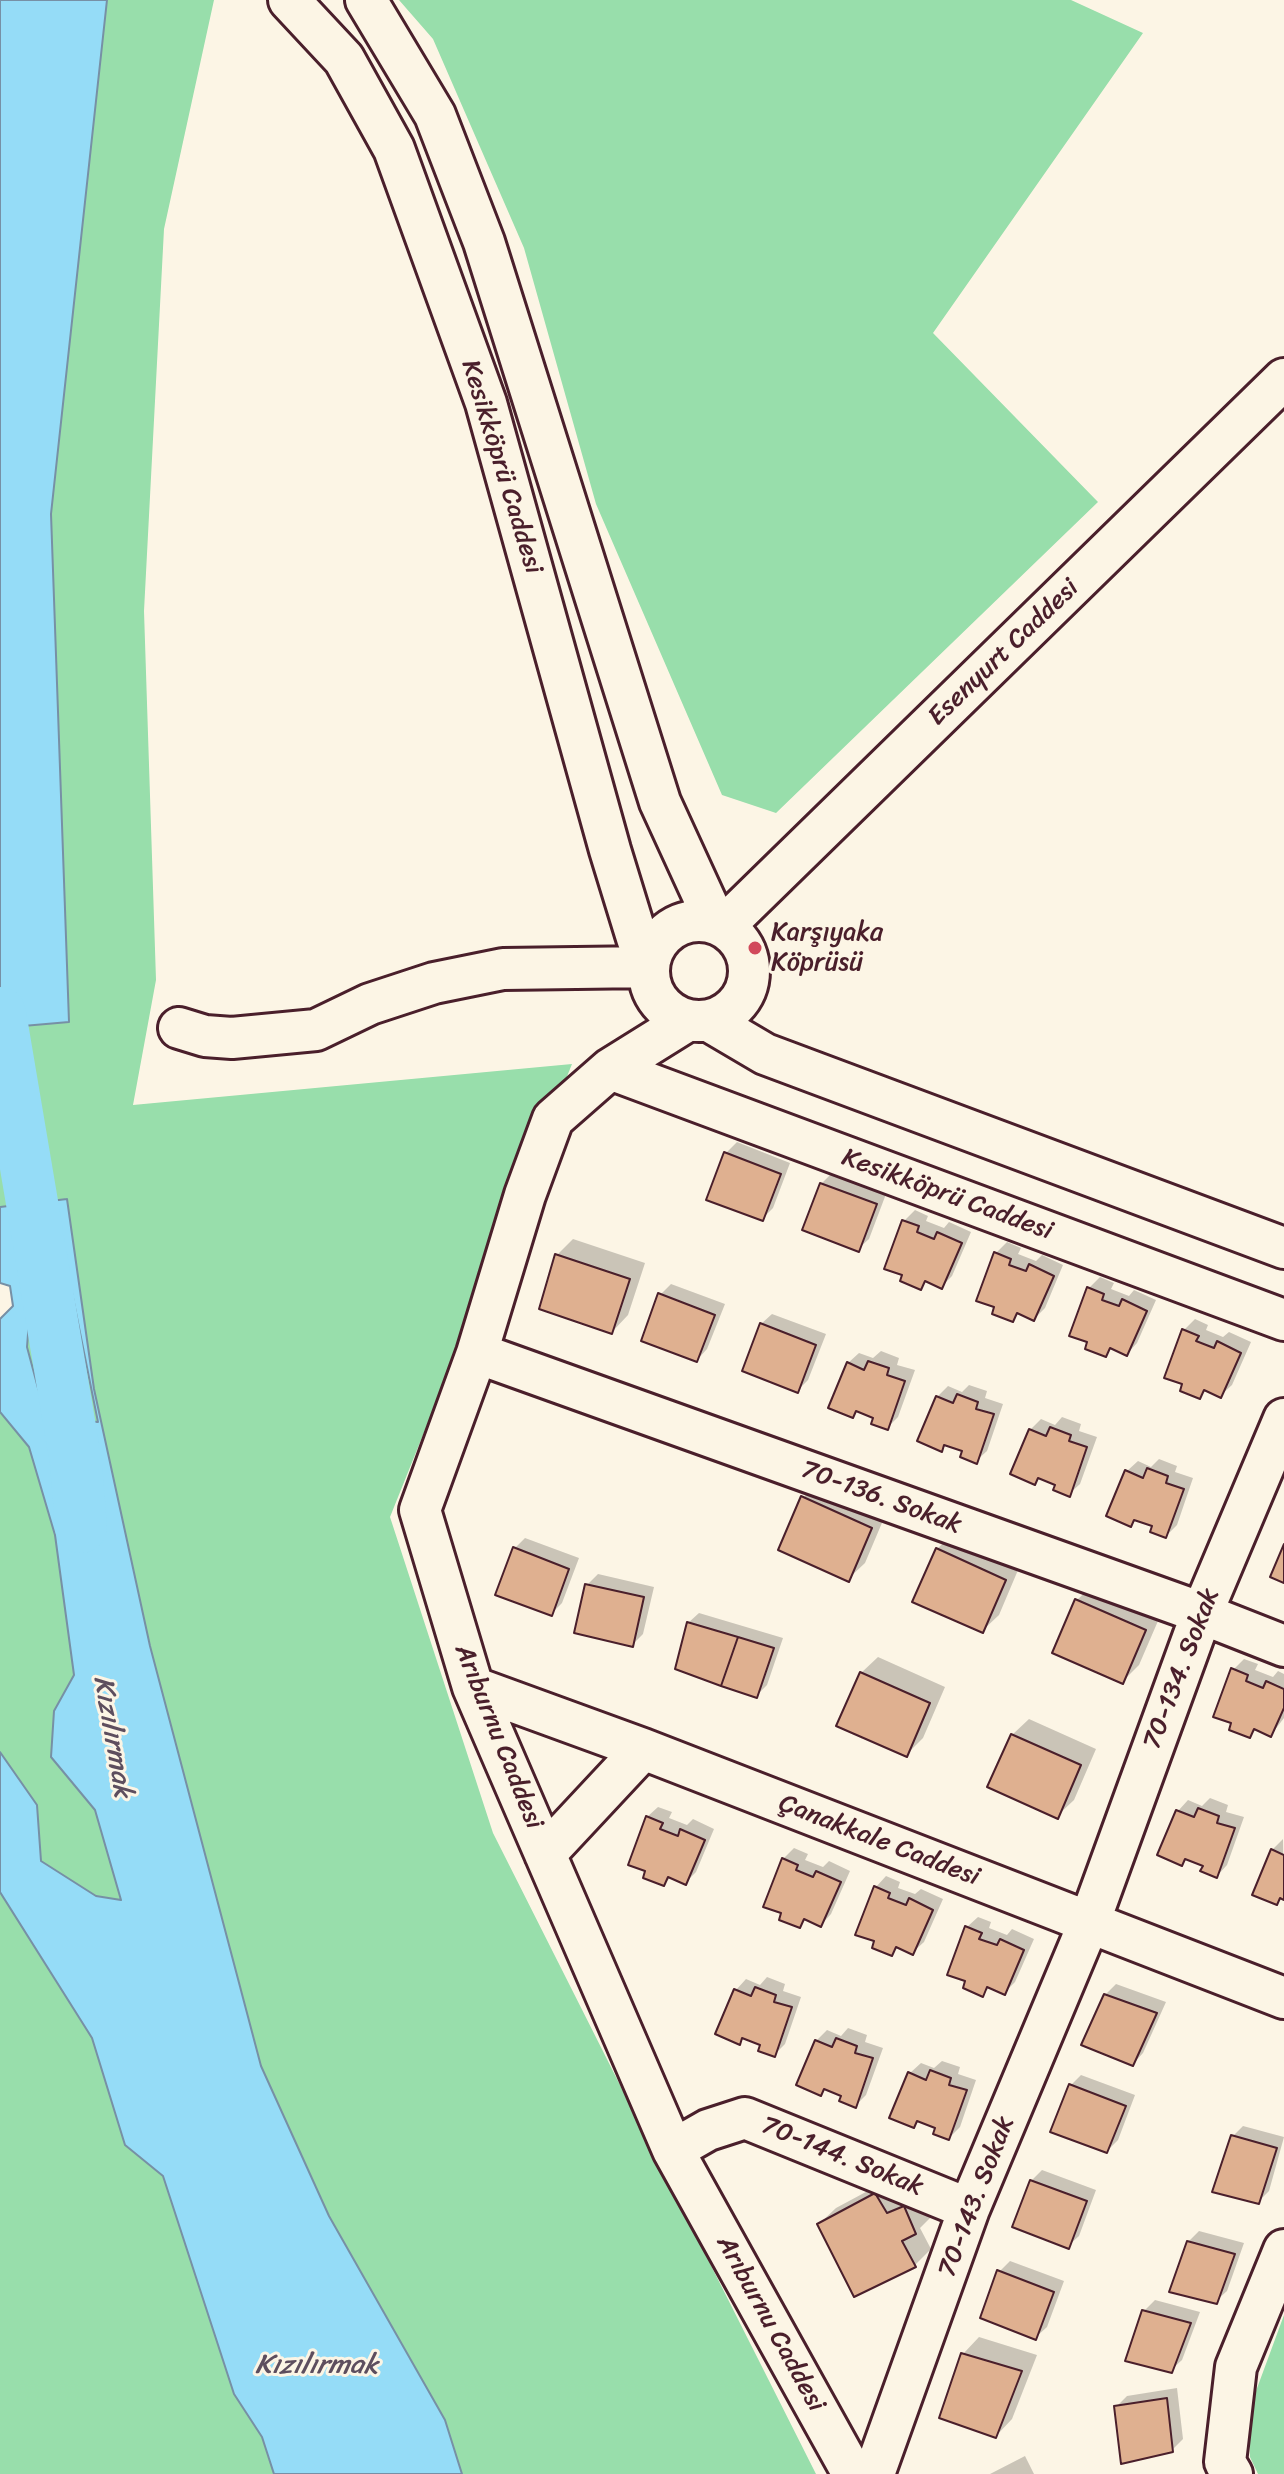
<!DOCTYPE html>
<meta charset="utf-8">
<style>
body{margin:0}
canvas{display:block;background:#fcf5e5}
</style>
<canvas width="1284" height="2474"></canvas>
<script>
const ctx = document.querySelector('canvas').getContext('2d');
ctx.lineJoin = 'round';
function paint(path, color) {
  ctx.fillStyle = color;
  ctx.fill(path, 'evenodd');
}
function toPath(rows) {
  const path = new Path2D();
  for (const r of rows) {
    if (r.length === 3) {
      path.moveTo(r[0] + r[2], r[1]);
      path.arc(r[0], r[1], r[2], 0, 2 * Math.PI);
      continue;
    }
    path.moveTo(r[0], r[1]);
    for (let i = 2; i < r.length; i += 2) path.lineTo(r[i], r[i + 1]);
  }
  return path;
}
function strokePath(path, color, width, dash) {
  ctx.strokeStyle = color;
  ctx.lineWidth = width;
  ctx.lineCap = dash ? 'butt' : 'round';
  ctx.setLineDash(dash || []);
  ctx.stroke(path);
}
function write(font, color, halo, rows, align = 'center') {
  ctx.font = font + ' Sriracha,sans-serif';
  ctx.lineWidth = 6;
  ctx.setLineDash([]);
  ctx.textBaseline = 'middle';
  ctx.strokeStyle = halo;
  ctx.fillStyle = color;
  for (const [text, x, y, turn = 0] of rows) {
    ctx.save();
    ctx.translate(x, y);
    ctx.rotate((+turn || 0) * Math.PI / 180);
    ctx.textAlign = isNaN(turn) ? turn : align;
    if (halo) ctx.strokeText(text, 0, 0);
    ctx.fillText(text, 0, 0);
    ctx.restore();
  }
}
const green = toPath([
 [107,0,214,0,164,229,144,611,156,980,133,1105,572,1064,390,1517,493,1833,816,2474,462,2474,445,2420,329,2216,261,2066,150,1646,94,1389,67,1199,0,1207,0,1028,69,1021,51,514],
 [399,0,1071,0,1143,33,933,333,1098,502,776,813,722,795,596,504,524,248,433,39],
 [34,1293,72,1293,98,1423,84,1421,97,1444,64,1461,38,1388,27,1347,30,1308],
 [0,1412,29,1447,55,1535,74,1675,54,1711,51,1757,95,1810,121,1901,96,1896,41,1861,37,1805,0,1752],
 [0,1892,92,2038,125,2145,163,2175,234,2394,262,2437,274,2474,0,2474],
 [1284,2315,1284,2474,1258,2474,1250,2457,1249,2410]
]);
const water = toPath([
 [0,0,107,0,51,514,69,1022,0,1028,0,0],
 [67,1199,94,1389,150,1646,261,2066,329,2216,445,2420,462,2474,274,2474,262,2437,234,2394,163,2176,125,2145,92,2038,0,1892,0,1752,37,1805,41,1861,96,1896,121,1900,95,1810,51,1757,54,1711,74,1675,55,1535,29,1447,0,1412,0,1319,13,1306,10,1286,0,1283,0,1207,67,1199],
 [72,1293,98,1422,83,1421,97,1444,64,1460,38,1388,27,1347,30,1308,34,1293,72,1293]
]);
const shadow = toPath([
 [737,1142,790,1163,773,1208,762,1219,726,1153],
 [832,1173,886,1194,869,1239,858,1249,821,1184],
 [915,1210,928,1216,926,1221,944,1228,949,1222,971,1232,952,1276,942,1286,928,1280,920,1287,904,1273,887,1267,904,1221],
 [573,1239,645,1263,628,1315,612,1332,557,1255],
 [1007,1242,1021,1248,1018,1254,1036,1261,1042,1255,1063,1265,1045,1308,1034,1319,1020,1312,1012,1320,996,1253],
 [1100,1277,1114,1283,1111,1289,1129,1296,1134,1290,1156,1300,1137,1343,1127,1354,1113,1347,1105,1355,1089,1288],
 [671,1284,725,1304,707,1349,697,1360,660,1295],
 [772,1314,826,1334,808,1380,798,1390,761,1324],
 [1195,1319,1208,1325,1206,1330,1223,1337,1229,1332,1251,1342,1232,1385,1221,1395,1207,1389,1200,1397,1184,1383,1184,1330],
 [881,1351,899,1358,897,1365,915,1370,898,1417,887,1428,876,1417,858,1410,852,1416,848,1363,859,1353,873,1358],
 [969,1385,987,1391,985,1398,1003,1404,987,1451,976,1461,965,1450,947,1444,941,1450,937,1397,948,1386,962,1392],
 [1062,1417,1081,1424,1079,1431,1097,1437,1080,1484,1069,1494,1058,1483,1040,1477,1034,1483,1030,1430,1041,1419,1055,1425],
 [1159,1459,1177,1466,1175,1472,1193,1478,1177,1525,1166,1536,1154,1525,1137,1518,1131,1524,1127,1471,1138,1461,1151,1467],
 [819,1481,887,1511,865,1563,848,1579,803,1498],
 [954,1533,1021,1563,999,1615,982,1631,937,1549],
 [525,1538,579,1558,562,1603,551,1614,515,1548],
 [598,1574,654,1587,643,1634,632,1645,587,1585],
 [1094,1584,1161,1614,1139,1665,1122,1682,1077,1600],
 [699,1613,783,1638,767,1685,756,1696,688,1623],
 [878,1657,945,1687,923,1738,906,1755,861,1673],
 [1244,1659,1258,1664,1255,1670,1273,1677,1278,1671,1284,1674,1284,1718,1271,1735,1257,1729,1249,1736,1233,1670],
 [1029,1719,1096,1749,1074,1800,1057,1816,1012,1735],
 [1210,1798,1228,1805,1226,1812,1244,1817,1227,1865,1217,1876,1205,1864,1188,1858,1182,1864,1178,1811,1188,1800,1202,1806],
 [658,1807,672,1812,669,1818,687,1825,693,1819,714,1829,696,1872,685,1883,671,1877,664,1884,647,1817],
 [1283,1839,1284,1898,1276,1903,1272,1850],
 [794,1848,808,1854,805,1860,823,1867,829,1861,850,1871,831,1914,821,1925,807,1918,800,1926,783,1859],
 [886,1876,900,1882,898,1888,915,1894,921,1889,943,1899,924,1942,913,1952,899,1946,892,1954,876,1887],
 [978,1917,991,1922,989,1928,1007,1935,1012,1929,1034,1939,1015,1982,1004,1993,991,1986,983,1994,967,1927],
 [767,1977,785,1984,783,1991,801,1997,785,2044,774,2055,763,2044,745,2037,740,2043,736,1990,746,1979,760,1985],
 [1116,1984,1166,2002,1143,2053,1133,2064,1105,1995],
 [848,2028,867,2035,865,2042,883,2048,866,2095,855,2106,844,2095,826,2088,820,2094,816,2041,827,2030,841,2036],
 [942,2061,960,2067,958,2074,976,2080,960,2127,949,2138,937,2127,920,2120,914,2126,910,2073,921,2063,934,2068],
 [1081,2075,1135,2095,1118,2140,1107,2151,1070,2086],
 [1243,2126,1284,2137,1269,2191,1258,2202,1233,2136],
 [1042,2170,1096,2190,1079,2236,1068,2246,1031,2181],
 [892,2178,921,2191,932,2216,920,2228,931,2249,915,2265,819,2224,836,2208],
 [1199,2231,1244,2243,1227,2291,1216,2301,1188,2242],
 [1010,2261,1064,2281,1047,2327,1036,2337,999,2272],
 [1155,2300,1200,2312,1182,2360,1171,2370,1144,2311],
 [979,2337,1037,2355,1012,2419,996,2436,963,2354],
 [1177,2388,1183,2439,1172,2450,1116,2407,1127,2396],
 [1025,2456,1034,2474,990,2474]
]);
const river = toPath([
 [0,1013,76,1463,81,1527]
]);
const building = toPath([
 [724,1152,781,1174,763,1221,706,1200,724,1152],
 [820,1183,877,1204,859,1252,802,1230,820,1183],
 [902,1220,919,1226,917,1232,934,1239,937,1232,962,1243,942,1289,925,1281,921,1290,900,1281,902,1275,884,1269,902,1220],
 [994,1252,1011,1259,1009,1265,1026,1271,1029,1264,1054,1276,1034,1321,1017,1313,1013,1322,992,1314,994,1307,976,1301,994,1252],
 [555,1254,630,1279,612,1334,539,1309,555,1254],
 [1087,1287,1104,1294,1102,1300,1119,1306,1122,1299,1147,1311,1127,1356,1110,1348,1106,1357,1085,1349,1087,1342,1069,1336,1087,1287],
 [658,1293,715,1315,697,1362,641,1341,658,1293],
 [760,1323,816,1345,798,1393,742,1371,760,1323],
 [1182,1329,1199,1336,1196,1341,1214,1348,1217,1341,1241,1353,1221,1398,1204,1390,1200,1399,1180,1391,1182,1384,1164,1378,1182,1329],
 [868,1361,889,1368,887,1375,905,1381,888,1430,871,1424,873,1418,856,1411,853,1418,828,1408,847,1362,864,1370,868,1361],
 [957,1394,978,1402,976,1409,994,1414,977,1464,960,1457,962,1451,944,1445,942,1452,917,1441,936,1396,953,1403,957,1394],
 [1050,1427,1071,1435,1069,1441,1087,1447,1070,1497,1053,1490,1055,1485,1038,1478,1035,1485,1010,1474,1029,1429,1046,1436,1050,1427],
 [1147,1468,1168,1476,1166,1483,1184,1489,1166,1538,1150,1532,1152,1526,1134,1520,1131,1527,1106,1516,1125,1470,1143,1478,1147,1468],
 [801,1496,872,1528,849,1582,778,1550,801,1496],
 [1284,1544,1284,1583,1270,1577,1284,1544],
 [513,1547,569,1569,552,1616,495,1595,513,1547],
 [936,1548,1006,1580,983,1633,912,1602,936,1548],
 [585,1584,644,1597,633,1647,574,1633,585,1584],
 [1075,1599,1146,1630,1123,1684,1052,1653,1075,1599],
 [687,1622,738,1637,721,1686,675,1669,687,1622],
 [738,1637,774,1648,757,1698,721,1686,738,1637],
 [1231,1668,1248,1675,1246,1681,1263,1688,1266,1681,1284,1689,1284,1708,1271,1737,1254,1729,1250,1738,1229,1730,1231,1723,1213,1717,1231,1668],
 [860,1672,930,1703,907,1757,836,1726,860,1672],
 [1011,1734,1081,1765,1058,1819,987,1787,1011,1734],
 [1198,1808,1219,1816,1217,1823,1235,1828,1217,1878,1200,1871,1203,1866,1185,1859,1182,1866,1157,1855,1176,1810,1194,1817,1198,1808],
 [646,1816,663,1823,660,1829,678,1836,680,1829,705,1840,686,1885,668,1877,664,1886,643,1878,645,1871,628,1865,646,1816],
 [1271,1849,1284,1855,1284,1900,1280,1898,1277,1905,1252,1895,1271,1849],
 [782,1858,798,1865,796,1870,813,1877,816,1871,841,1882,821,1927,804,1919,800,1928,779,1920,781,1913,763,1907,782,1858],
 [874,1886,890,1893,888,1898,906,1905,909,1898,933,1910,913,1955,896,1947,892,1956,872,1948,874,1941,855,1935,874,1886],
 [965,1926,982,1933,979,1939,997,1945,1000,1939,1024,1950,1005,1995,987,1987,983,1997,963,1988,965,1981,947,1975,965,1926],
 [755,1987,776,1995,774,2002,792,2007,775,2057,758,2051,760,2045,742,2038,740,2045,715,2034,734,1989,751,1996,755,1987],
 [1104,1994,1157,2013,1133,2066,1081,2045,1104,1994],
 [836,2038,857,2046,855,2053,873,2058,856,2108,839,2101,841,2096,824,2089,821,2096,796,2085,815,2040,832,2047,836,2038],
 [930,2070,951,2078,949,2085,967,2090,949,2140,933,2134,935,2128,917,2121,914,2128,889,2118,908,2072,926,2080,930,2070],
 [1069,2084,1126,2106,1107,2153,1050,2132,1069,2084],
 [1231,2135,1277,2148,1259,2204,1212,2192,1231,2135],
 [1030,2180,1087,2201,1069,2249,1012,2227,1030,2180],
 [875,2193,887,2213,904,2206,916,2234,902,2241,916,2267,854,2297,817,2224,875,2193],
 [1187,2241,1235,2254,1217,2304,1169,2292,1187,2241],
 [997,2270,1054,2292,1036,2340,980,2318,997,2270],
 [1142,2310,1191,2323,1172,2373,1125,2361,1142,2310],
 [961,2353,1022,2371,996,2438,939,2418,961,2353],
 [1167,2398,1173,2452,1121,2464,1114,2406,1167,2398]
]);
const minor = toPath([
 [289,0,344,59,394,149,486,403,610,850,637,938,649,964],
 [366,0,435,115,484,242,660,802,716,924],
 [699,971,50],
 [723,927,1284,379],
 [687,1021,610,1069,553,1119,525,1195,477,1353,420,1510,473,1687,673,2150,853,2474],
 [709,1021,765,1054,1284,1248],
 [179,1028,205,1036,232,1038,316,1030,370,1004,434,983,503,969,649,967],
 [610,1069,1284,1320],
 [477,1353,1185,1607,1284,1646],
 [473,1687,643,1749,1284,1998],
 [545,1854,643,1749],
 [673,2150,708,2130,745,2118,969,2209],
 [874,2474,969,2209,1089,1923,1202,1613,1284,1419],
 [1232,2474,1225,2462,1236,2367,1284,2250]
]);
const markers = [
 [755,948,8,"#d1495b"]
];
const streetNames = [
 ["Kesikköprü Caddesi",501,467,73],
 ["Esenyurt Caddesi",1004,653,-44],
 ["Kesikköprü Caddesi",947,1195,20],
 ["70-136. Sokak",881,1498,20],
 ["70-134. Sokak",1182,1669,-69],
 ["Arıburnu Caddesi",498,1737,68],
 ["Çanakkale Caddesi",879,1841,21],
 ["70-144. Sokak",842,2157,22],
 ["70-143. Sokak",977,2197,-69],
 ["Arıburnu Caddesi",770,2324,61]
];
const poiNames = [
 ["Karşıyaka",771,933],
 ["Köprüsü",771,963]
];
const waterNames = [
 ["Kızılırmak",112,1737,80],
 ["Kızılırmak",317,2366]
];
paint(green, '#98deab');
paint(water, '#95dcf7');
strokePath(water, '#7790a5', 2);
paint(shadow, '#0003');
strokePath(river, '#95dcf7', 52);
paint(building, '#dfb090');
strokePath(building, '#4a1f2b', 2);
strokePath(minor, '#4a1f2b', 46);
strokePath(minor, '#fcf5e5', 40);
for (const [x, y, r, color] of markers) {
  const dot = new Path2D();
  dot.arc(x, y, r, 0, 2 * Math.PI);
  ctx.fillStyle = color;
  ctx.fill(dot);
  strokePath(dot, '#fcf5e5', 3);
}
write('26px', '#4a1f2b', '#fcf5e5', streetNames);
write('26px', '#4a1f2b', '#fcf5e5', poiNames, 'left');
write('italic 28px', '#5d4e5e', '#fcf5e5', waterNames);
</script>
